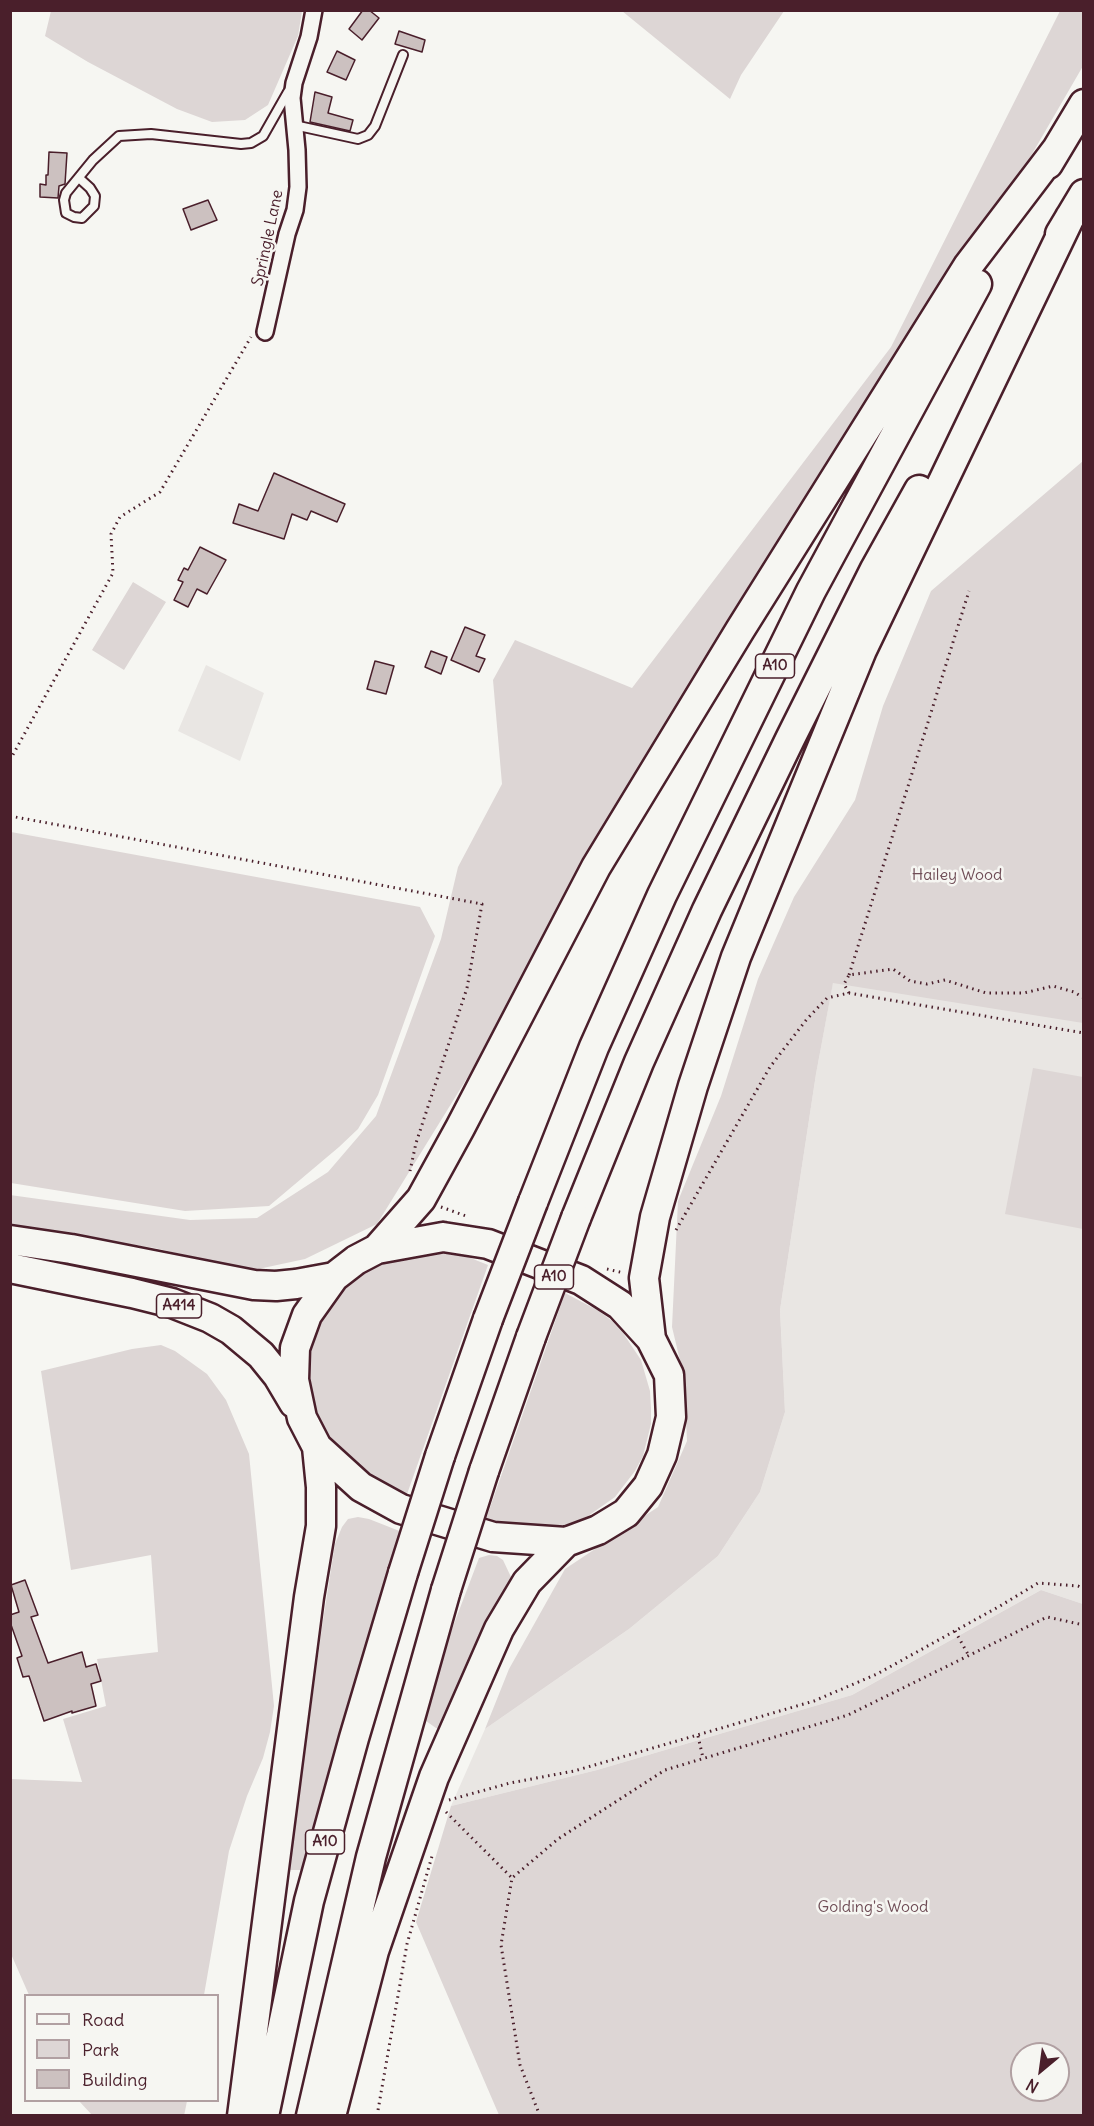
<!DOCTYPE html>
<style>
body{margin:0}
#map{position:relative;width:1094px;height:2126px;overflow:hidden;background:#f6f6f2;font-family:Delius,sans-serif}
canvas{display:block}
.frame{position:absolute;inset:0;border:12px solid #4a1f2b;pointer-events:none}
.legend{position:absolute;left:24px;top:1994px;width:195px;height:108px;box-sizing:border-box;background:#f6f6f2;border:2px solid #b1a0a2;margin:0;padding:8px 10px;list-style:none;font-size:18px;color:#4a1f2b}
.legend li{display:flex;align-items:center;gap:12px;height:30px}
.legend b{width:30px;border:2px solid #b1a0a2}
.north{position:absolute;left:1010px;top:2042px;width:60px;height:60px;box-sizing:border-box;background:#f6f6f2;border:2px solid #b1a0a2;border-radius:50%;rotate:209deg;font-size:16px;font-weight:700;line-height:24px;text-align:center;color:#4a1f2b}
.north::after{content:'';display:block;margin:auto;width:21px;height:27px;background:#4a1f2b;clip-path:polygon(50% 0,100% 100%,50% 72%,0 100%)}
</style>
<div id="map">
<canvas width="1094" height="2126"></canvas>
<div class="frame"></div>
<ul class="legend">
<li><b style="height:8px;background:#f6f6f2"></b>Road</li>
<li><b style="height:16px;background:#ddd6d5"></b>Park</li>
<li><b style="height:16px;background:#ccc1c0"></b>Building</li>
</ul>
<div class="north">N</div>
</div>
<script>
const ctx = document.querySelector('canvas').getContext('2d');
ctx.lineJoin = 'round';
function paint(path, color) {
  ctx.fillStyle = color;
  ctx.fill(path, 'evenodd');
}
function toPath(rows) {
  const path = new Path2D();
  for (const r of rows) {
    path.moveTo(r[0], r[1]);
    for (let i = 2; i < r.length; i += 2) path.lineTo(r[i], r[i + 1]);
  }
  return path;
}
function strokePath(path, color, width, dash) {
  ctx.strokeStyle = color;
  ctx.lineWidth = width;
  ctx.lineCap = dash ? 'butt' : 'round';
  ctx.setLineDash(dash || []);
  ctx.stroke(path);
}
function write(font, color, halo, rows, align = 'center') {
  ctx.font = font + ' Delius,sans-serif';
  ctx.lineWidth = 5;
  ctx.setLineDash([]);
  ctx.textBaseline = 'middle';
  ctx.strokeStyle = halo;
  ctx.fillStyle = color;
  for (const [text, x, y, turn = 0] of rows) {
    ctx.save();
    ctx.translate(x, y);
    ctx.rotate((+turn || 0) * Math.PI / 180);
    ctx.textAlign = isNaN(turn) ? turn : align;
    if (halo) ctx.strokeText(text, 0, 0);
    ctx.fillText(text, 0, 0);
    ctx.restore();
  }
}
const built = toPath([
 [206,665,264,693,240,761,178,731],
 [833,982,1083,1022,1083,1604,1041,1590,852,1695,597,1770,451,1806,485,1729,629,1629,718,1556,760,1492,785,1412,780,1310,816,1074]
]);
const green = toPath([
 [51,11,51,10,302,11,298,36,268,105,245,120,212,122,177,109,88,62,45,36],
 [622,11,784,11,741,75,730,99],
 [1060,11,1083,11,1083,66,1021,173,742,613,597,837,472,1070,377,1224,305,1259,249,1271,155,1248,11,1227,10,1195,190,1220,257,1218,328,1172,376,1116,441,939,458,867,502,784,493,680,515,640,632,688,891,347],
 [1083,461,1083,1023,833,983,816,1074,780,1310,785,1412,760,1492,718,1556,629,1629,485,1729,509,1669,565,1569,658,1507,687,1441,684,1377,672,1327,678,1201,721,1096,758,979,794,897,855,800,883,706,931,591],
 [133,582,166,602,124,670,92,650],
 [11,832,420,907,435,936,378,1095,358,1129,339,1147,269,1206,185,1211,11,1183],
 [1033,1068,1083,1077,1083,1229,1005,1214],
 [429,1251,463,1255,488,1265,406,1497,340,1460,308,1401,308,1351,319,1318,350,1279,379,1261],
 [565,1293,599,1311,612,1321,623,1333,641,1360,650,1391,651,1408,651,1424,643,1456,635,1471,615,1497,588,1516,573,1523,540,1530,485,1522],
 [161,1345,175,1351,207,1374,226,1400,249,1454,274,1706,270,1732,263,1758,247,1796,229,1851,204,1995,29,1995,11,1954,11,1779,82,1782,63,1719,106,1706,97,1659,158,1652,151,1555,71,1570,41,1371,132,1349],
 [358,1517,369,1519,402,1532,345,1715,303,1870,289,1870,322,1627,335,1544,342,1527,348,1519],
 [489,1555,497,1556,503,1560,511,1577,512,1583,441,1729,436,1728,426,1721,424,1716,449,1637,479,1558],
 [1041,1590,1083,1604,1083,2115,499,2115,416,1922,451,1806,597,1770,852,1695],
 [1022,2054,1058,2054,1058,2090,1022,2090],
 [79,2101,187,2101,184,2116,92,2115]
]);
const building = toPath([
 [363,10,369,10,379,18,362,40,349,29,363,10],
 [399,31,425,40,422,52,395,44,399,31],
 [337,51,355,60,346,80,327,72,337,51],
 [315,92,332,97,328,113,353,120,350,131,310,122,315,92],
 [49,152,67,153,65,184,59,186,58,198,40,197,40,184,46,185,46,175,48,175,49,152],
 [208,200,217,220,191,230,183,209,208,200],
 [274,473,345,504,337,522,311,511,307,520,292,514,284,539,233,523,239,504,258,511,274,473],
 [200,547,226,560,207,594,197,589,188,607,174,600,183,582,178,580,184,568,188,570,200,547],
 [465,627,485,635,476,656,485,659,479,672,451,660,465,627],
 [431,651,447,657,441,674,425,667,431,651],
 [375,661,394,666,386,694,367,689,375,661],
 [25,1580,38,1615,31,1617,48,1663,82,1652,86,1667,96,1664,101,1681,91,1684,96,1706,72,1713,72,1711,44,1721,29,1676,23,1677,17,1658,22,1656,10,1622,10,1615,19,1612,11,1585,25,1580]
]);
const path = toPath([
 [10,760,113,573,111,534,120,517,160,492,251,337],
 [10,816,482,904,467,988,416,1143,410,1171],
 [849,975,969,591],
 [849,993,844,984,849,975,893,969,910,981,927,984,945,980,986,993,1024,993,1053,986,1074,992,1084,998],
 [441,1207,469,1217],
 [676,1230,770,1067,807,1019,827,998,849,993,1084,1033],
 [607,1269,624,1273],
 [955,1631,969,1656],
 [698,1736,703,1758],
 [449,1800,510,1783,574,1771,814,1701,877,1674,1000,1606,1038,1583,1078,1586,1084,1589],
 [446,1812,512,1878],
 [377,2116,407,1944,432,1856],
 [540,2116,520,2065,501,1945,512,1878,558,1839,665,1770,848,1715,1047,1617,1084,1625]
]);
const lane = toPath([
 [294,125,358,139,368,135,375,126,403,55],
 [79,178,90,188,95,196,94,206,82,218,74,217,66,213,64,200,66,193,93,160,119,136,151,134,241,144,251,143,263,136,288,92]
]);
const street = toPath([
 [265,332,287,234,295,210,298,187,297,150,292,98,294,83,309,37,314,10]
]);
const highway = toPath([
 [1048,164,1084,104],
 [1060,234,1084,194],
 [533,1202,594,1047,662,895,811,591,977,284],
 [576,1218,639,1062,707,910,790,739,875,569,919,490],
 [443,1237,488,1244,581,1280,620,1305,651,1339,669,1375,671,1417,662,1455,648,1486,626,1513,598,1530,566,1542,493,1537,401,1509,361,1487,317,1447,302,1418,294,1380,295,1348,307,1315,334,1277,356,1260,377,1249,443,1237],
 [10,1240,71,1249,254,1285,276,1286,296,1284,334,1277],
 [377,1249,421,1199,460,1128,596,867,740,630,968,266,1057,149],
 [10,1268,132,1293,172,1303,210,1318,231,1330,261,1355,278,1376,294,1403],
 [651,1339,644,1278,655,1217,693,1086,736,957,862,650,1070,217],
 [440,1456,488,1319],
 [484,1471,531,1337],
 [242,2116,309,1597,321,1526,321,1487,317,1447],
 [264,2116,309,1901,354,1738,403,1573],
 [311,2116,371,1857,446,1590],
 [331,2116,374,1951,434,1777,499,1629,527,1582,566,1542]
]);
const highwayBridge = toPath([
 [488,1319,533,1202],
 [531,1337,576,1218],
 [403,1573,440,1456],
 [446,1590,484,1471]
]);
const shields = [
 [775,666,39],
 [554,1277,39],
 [179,1306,45],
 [325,1842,39]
];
const shieldNames = [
 ["A10",775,666],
 ["A10",554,1277],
 ["A414",179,1306],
 ["A10",325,1842]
];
const streetNames = [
 ["Springle Lane",268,238,-78]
];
const parkNames = [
 ["Hailey Wood",957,875],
 ["Golding's Wood",873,1907]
];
paint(built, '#e9e6e3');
paint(green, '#ddd6d5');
paint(building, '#ccc1c0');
strokePath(building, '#4a1f2b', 1.5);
strokePath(lane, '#4a1f2b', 12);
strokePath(street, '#4a1f2b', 20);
strokePath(highway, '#4a1f2b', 33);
strokePath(path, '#4a1f2b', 3, [1.5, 4.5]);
strokePath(lane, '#f6f6f2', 8);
strokePath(street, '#f6f6f2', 15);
strokePath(highway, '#f6f6f2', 28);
strokePath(highwayBridge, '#4a1f2b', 33, []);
strokePath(highwayBridge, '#f6f6f2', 28);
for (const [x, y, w] of shields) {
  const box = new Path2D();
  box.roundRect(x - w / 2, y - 12, w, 24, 4.5);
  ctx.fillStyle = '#f6f6f2';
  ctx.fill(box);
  strokePath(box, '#4a1f2b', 1.5);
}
write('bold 15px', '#4a1f2b', null, shieldNames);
write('16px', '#4a1f2b', '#f6f6f2', streetNames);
write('16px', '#6f4d56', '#f6f6f2', parkNames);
</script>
